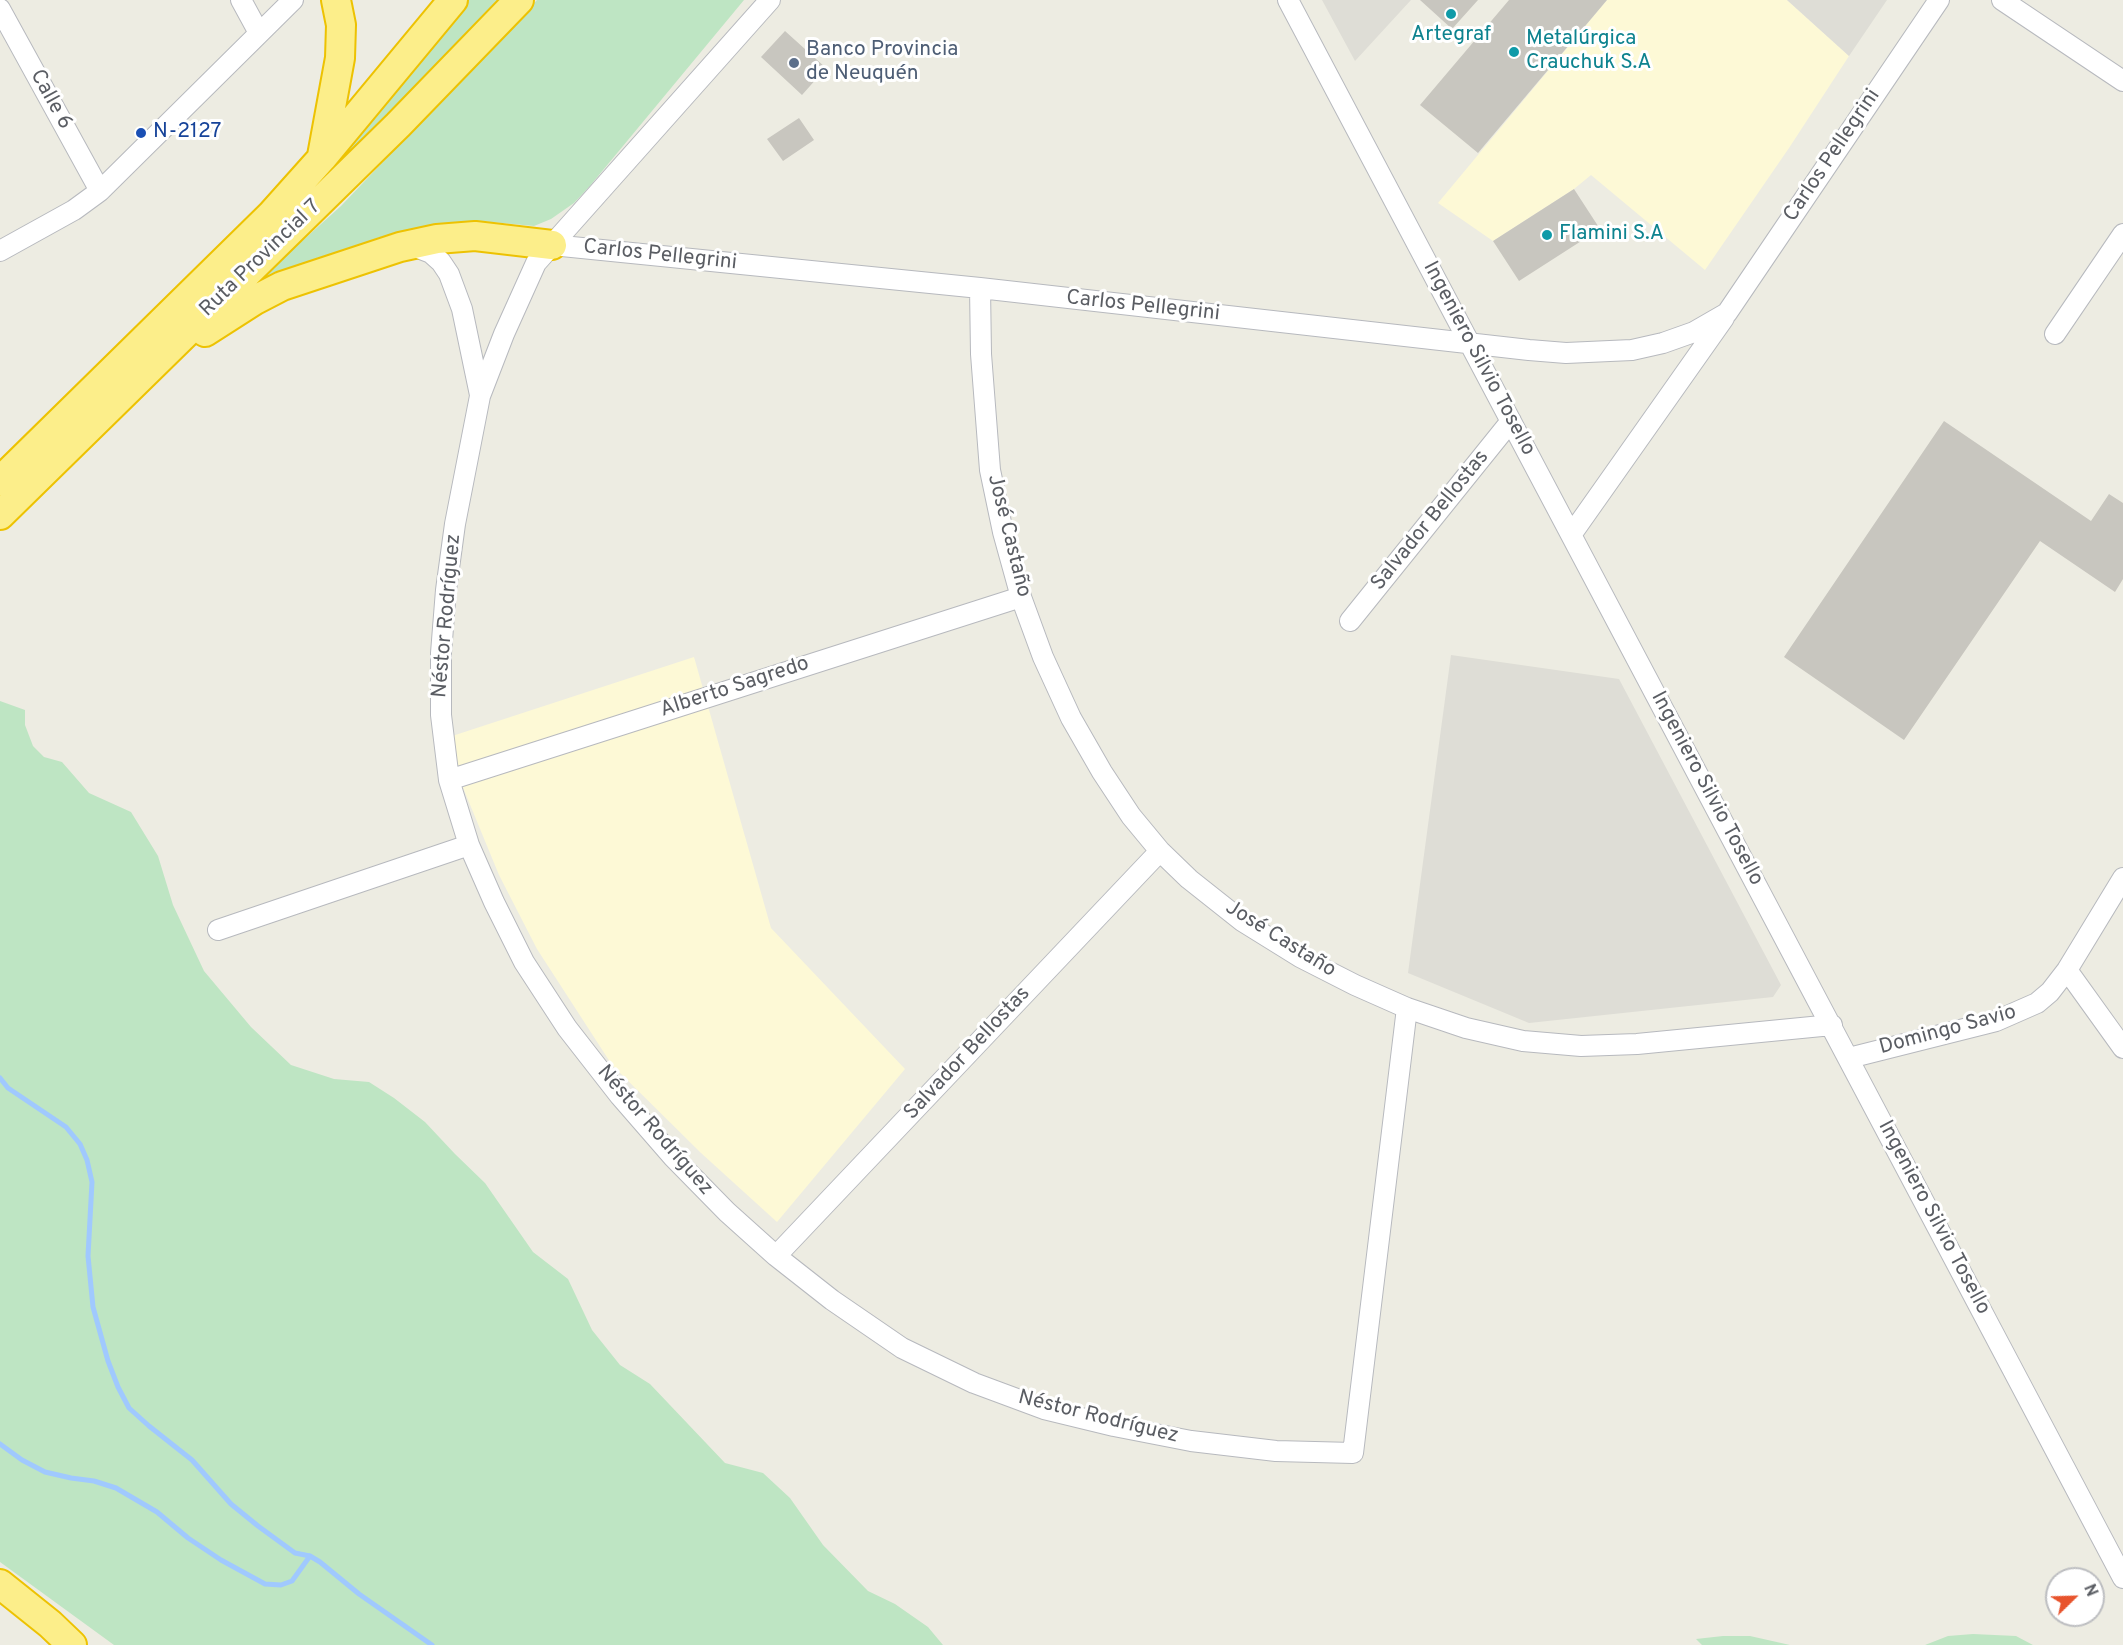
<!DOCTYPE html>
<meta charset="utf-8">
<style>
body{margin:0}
#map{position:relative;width:2123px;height:1645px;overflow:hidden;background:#edece2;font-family:Overpass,sans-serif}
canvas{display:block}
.north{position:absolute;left:2045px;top:1567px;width:60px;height:60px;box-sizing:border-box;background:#fff;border:2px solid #bdbec1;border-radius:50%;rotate:67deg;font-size:16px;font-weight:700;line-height:24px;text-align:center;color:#5a5d63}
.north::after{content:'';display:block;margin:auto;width:21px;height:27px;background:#e8542d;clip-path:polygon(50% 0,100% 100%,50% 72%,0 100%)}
</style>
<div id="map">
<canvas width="2123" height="1645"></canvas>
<div class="north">N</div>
</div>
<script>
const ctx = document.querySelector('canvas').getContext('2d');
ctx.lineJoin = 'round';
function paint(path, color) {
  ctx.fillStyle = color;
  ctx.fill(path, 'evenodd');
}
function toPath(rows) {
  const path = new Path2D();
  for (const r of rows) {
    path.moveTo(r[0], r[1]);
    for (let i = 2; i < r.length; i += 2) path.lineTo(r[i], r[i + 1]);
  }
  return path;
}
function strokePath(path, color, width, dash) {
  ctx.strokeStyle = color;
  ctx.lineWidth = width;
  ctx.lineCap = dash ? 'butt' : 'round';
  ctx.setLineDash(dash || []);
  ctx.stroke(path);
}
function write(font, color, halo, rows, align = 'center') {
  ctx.font = font + ' Overpass,sans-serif';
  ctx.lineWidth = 6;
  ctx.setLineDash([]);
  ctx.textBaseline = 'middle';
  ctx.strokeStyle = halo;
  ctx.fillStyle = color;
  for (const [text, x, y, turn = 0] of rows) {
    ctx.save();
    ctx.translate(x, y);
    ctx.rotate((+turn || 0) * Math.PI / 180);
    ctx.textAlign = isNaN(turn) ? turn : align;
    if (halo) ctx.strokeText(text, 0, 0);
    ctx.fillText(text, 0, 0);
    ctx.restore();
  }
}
const commercial = toPath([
 [1607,0,1787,0,1849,56,1789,148,1705,270,1591,175,1574,189,1493,241,1438,203],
 [694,657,771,928,905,1069,777,1222,701,1153,612,1065,537,949,499,875,443,739]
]);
const industrial = toPath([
 [1322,0,1411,0,1355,61],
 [1787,0,1887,0,1849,56],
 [1451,655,1619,679,1781,985,1773,997,1529,1023,1408,973]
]);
const green = toPath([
 [464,0,502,0,432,73,400,102,261,242],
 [537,0,744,0,589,187,574,203,551,219,534,226,480,221,407,230,377,238,250,288,341,206],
 [0,701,25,710,25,725,33,746,44,757,62,762,89,793,131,812,158,856,173,905,204,971,251,1027,291,1065,334,1079,369,1082,394,1098,425,1122,455,1154,485,1183,533,1252,568,1279,592,1330,620,1365,650,1384,725,1463,763,1473,790,1498,823,1545,868,1591,895,1604,928,1627,943,1645,114,1645,0,1562],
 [1973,1634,2016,1636,2033,1645,1925,1645,1948,1636],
 [1723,1636,1750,1636,1790,1645,1702,1645,1696,1639]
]);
const stream = toPath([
 [0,1078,8,1088,66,1127,80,1144,87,1160,92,1182,88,1256,93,1307,108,1361,118,1387,129,1408,149,1426,192,1460,231,1504,258,1526,295,1553,310,1556,320,1562,359,1594,432,1645],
 [0,1444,22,1460,45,1472,71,1478,94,1481,116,1488,157,1512,188,1538,221,1560,265,1584,281,1585,292,1581,310,1556]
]);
const building = toPath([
 [1420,0,1478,0,1452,29],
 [1509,0,1607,0,1478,153,1420,105],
 [785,31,826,68,802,95,761,57],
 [799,118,814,140,783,161,767,139],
 [1574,189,1600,229,1519,281,1493,241],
 [1944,421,2091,521,2109,494,2123,503,2123,579,2115,592,2040,541,1904,740,1784,657]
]);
const minor = toPath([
 [241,0,259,33],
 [770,0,536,263,504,334,480,396,455,524,446,590,441,653,441,715,449,780,469,845,494,902,524,962,567,1028,620,1096,673,1157,727,1212,776,1256,832,1300,902,1348,974,1383,1044,1409,1114,1426,1191,1441,1276,1451,1353,1453,1407,1008],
 [1288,0,2123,1578],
 [2002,0,2123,81],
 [0,9,100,191],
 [552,245,980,288,1529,350,1566,353,1632,350,1663,343,1694,332,1727,313,1939,0],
 [408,247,418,248,431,253,441,262,449,274,462,309,480,395],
 [0,251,74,210,100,191,293,0],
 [980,288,981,354,990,470,1003,532,1021,597,1043,657,1071,718,1102,772,1131,816,1160,851,1189,879,1242,921,1300,957,1355,985,1407,1008,1466,1028,1523,1041,1581,1046,1637,1044,1832,1025],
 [2055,334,2123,234],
 [1571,535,1724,318],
 [1350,621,1511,421],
 [449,780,1021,597],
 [218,930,469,845],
 [2067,970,2123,1048],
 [1849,1058,1996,1021,2037,1003,2050,992,2067,970,2123,878],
 [776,1256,1160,851]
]);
const highway = toPath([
 [322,156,340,58,341,25,336,0],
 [205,332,255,300,282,286,400,247,437,239,475,236,552,245],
 [0,481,271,215,322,158,453,0],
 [0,515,398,125,519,0],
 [0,1584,50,1624,72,1645]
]);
const markers = [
 [1451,14,6,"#0f9aa8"],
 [1514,52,6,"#0f9aa8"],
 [794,63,6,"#5c6f8a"],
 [141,133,6,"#1a4fb4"],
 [1547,235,6,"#0f9aa8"]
];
const cultureNames = [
 ["Artegraf",1451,36,"center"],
 ["Metalúrgica",1526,40],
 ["Crauchuk S.A",1526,64],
 ["Flamini S.A",1559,235]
];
const serviceNames = [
 ["Banco Provincia",806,51],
 ["de Neuquén",806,75]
];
const streetNames = [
 ["Calle 6",50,100,61],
 ["Carlos Pellegrini",1833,156,-56],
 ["Carlos Pellegrini",660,256,6],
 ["Ruta Provincial 7",261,259,-44],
 ["Carlos Pellegrini",1143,307,6],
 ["Ingeniero Silvio Tosello",1478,359,62],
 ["Salvador Bellostas",1431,521,-51],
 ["José Castaño",1008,536,76],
 ["Néstor Rodríguez",448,616,-85],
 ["Alberto Sagredo",735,688,-18],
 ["Ingeniero Silvio Tosello",1706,789,62],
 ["José Castaño",1280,940,32],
 ["Domingo Savio",1948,1031,-15],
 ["Salvador Bellostas",968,1054,-47],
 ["Néstor Rodríguez",654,1131,49],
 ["Ingeniero Silvio Tosello",1933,1218,62],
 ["Néstor Rodríguez",1098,1418,14]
];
const transitNames = [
 ["N-2127",153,133]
];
paint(commercial, '#fdf9d6');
paint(industrial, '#deddd6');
paint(green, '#bee5c3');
strokePath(stream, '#a0c9fe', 5);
paint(building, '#c8c6bf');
strokePath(minor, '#b7b9be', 22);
strokePath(highway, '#edc202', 32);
strokePath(minor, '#fff', 20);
strokePath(highway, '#fcee8a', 28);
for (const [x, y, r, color] of markers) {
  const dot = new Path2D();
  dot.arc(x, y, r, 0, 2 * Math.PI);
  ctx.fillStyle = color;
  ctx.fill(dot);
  strokePath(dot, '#fff', 2);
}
write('21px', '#0d838f', '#fff', cultureNames, 'left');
write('21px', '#4e5e75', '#fff', serviceNames, 'left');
write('21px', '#5a5d63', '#fff', streetNames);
write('21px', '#164399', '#fff', transitNames, 'left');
</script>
